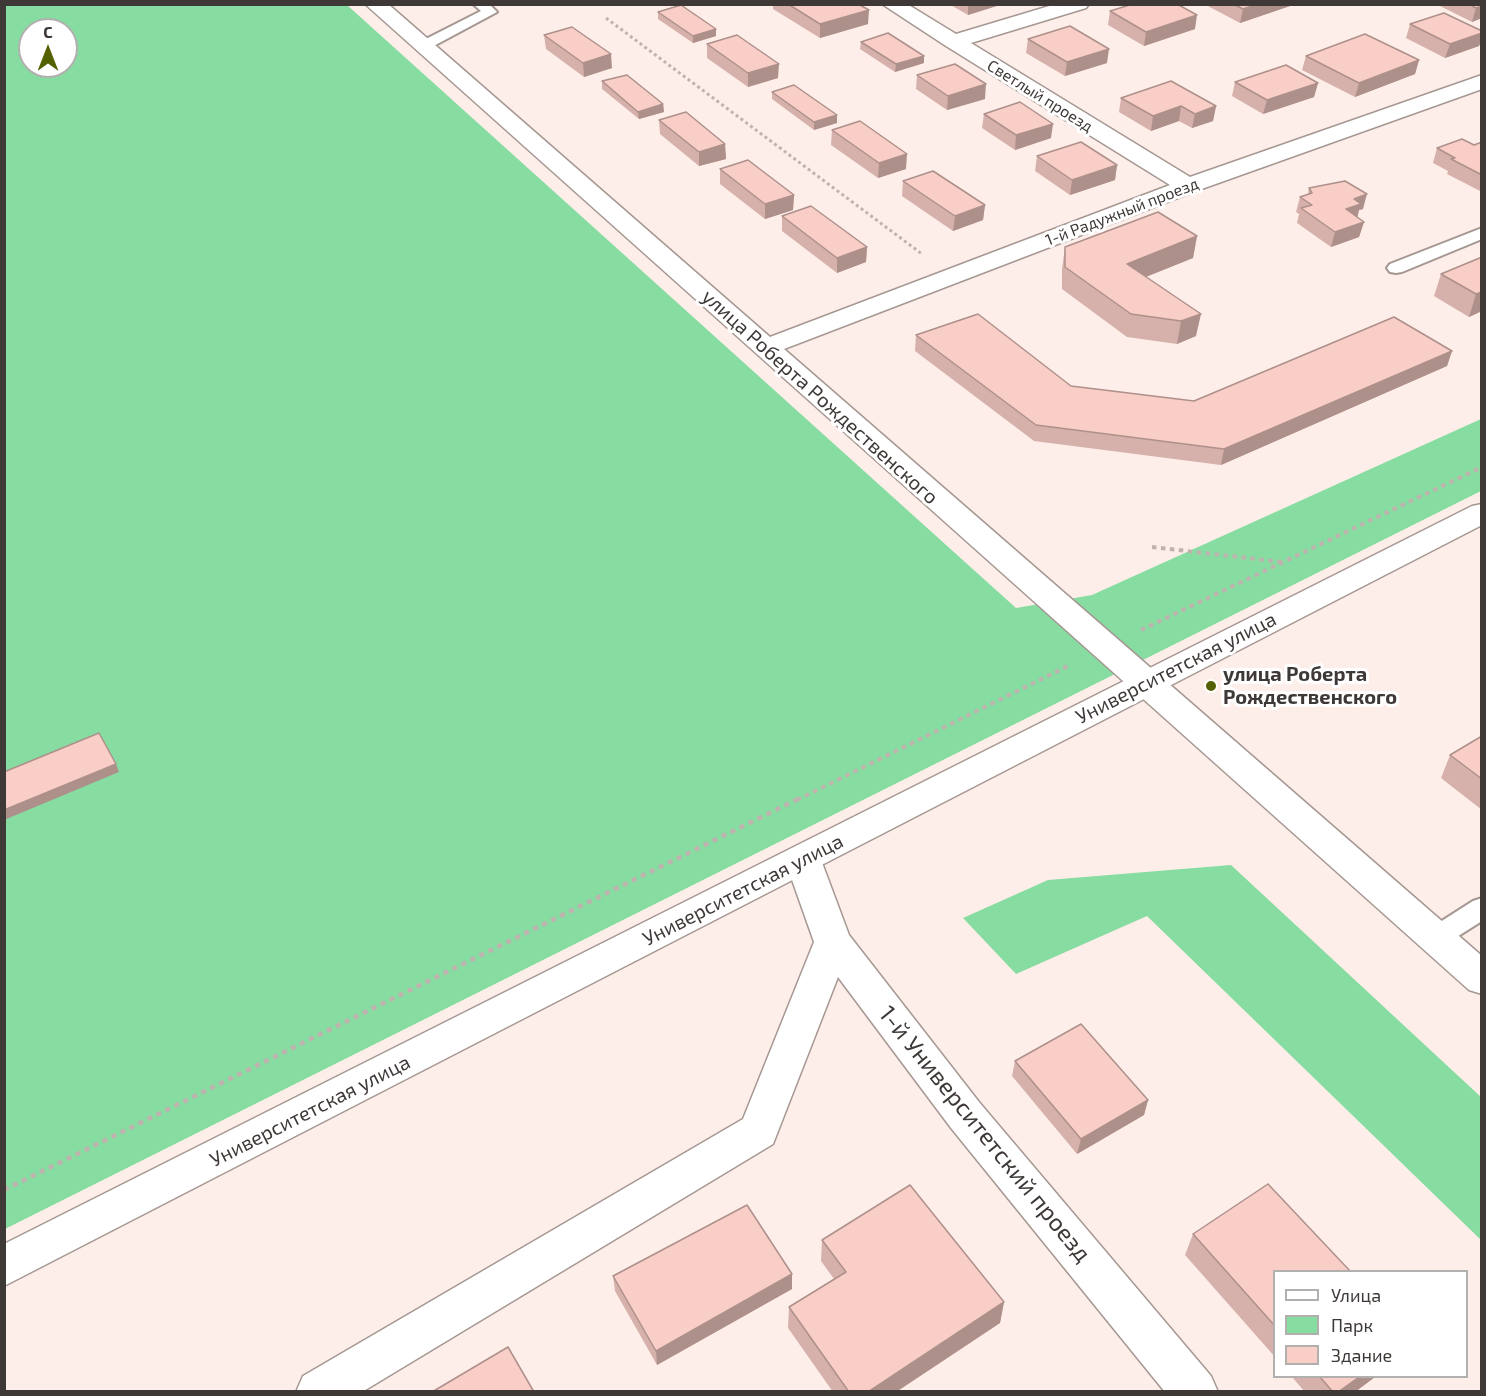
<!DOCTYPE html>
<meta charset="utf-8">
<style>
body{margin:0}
#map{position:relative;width:1486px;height:1396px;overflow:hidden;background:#feeee9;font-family:"Exo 2",sans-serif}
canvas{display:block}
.frame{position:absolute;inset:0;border:6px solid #3e3937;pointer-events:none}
.legend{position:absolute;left:1273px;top:1270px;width:195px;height:108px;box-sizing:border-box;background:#fff;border:2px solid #b2b0af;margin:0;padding:8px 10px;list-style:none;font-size:18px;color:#3e3937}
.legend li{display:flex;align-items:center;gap:12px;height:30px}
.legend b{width:30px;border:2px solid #b2b0af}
.north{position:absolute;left:18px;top:18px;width:60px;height:60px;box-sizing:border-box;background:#fff;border:2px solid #b2b0af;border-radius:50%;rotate:0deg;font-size:16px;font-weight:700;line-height:24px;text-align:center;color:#3e3937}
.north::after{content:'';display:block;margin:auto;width:21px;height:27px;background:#556000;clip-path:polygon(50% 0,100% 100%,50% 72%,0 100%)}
</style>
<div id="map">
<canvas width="1486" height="1396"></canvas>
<div class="frame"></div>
<ul class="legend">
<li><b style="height:8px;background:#fff"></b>Улица</li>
<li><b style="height:16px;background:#87dca1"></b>Парк</li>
<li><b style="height:16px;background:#f9cec7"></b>Здание</li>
</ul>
<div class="north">С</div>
</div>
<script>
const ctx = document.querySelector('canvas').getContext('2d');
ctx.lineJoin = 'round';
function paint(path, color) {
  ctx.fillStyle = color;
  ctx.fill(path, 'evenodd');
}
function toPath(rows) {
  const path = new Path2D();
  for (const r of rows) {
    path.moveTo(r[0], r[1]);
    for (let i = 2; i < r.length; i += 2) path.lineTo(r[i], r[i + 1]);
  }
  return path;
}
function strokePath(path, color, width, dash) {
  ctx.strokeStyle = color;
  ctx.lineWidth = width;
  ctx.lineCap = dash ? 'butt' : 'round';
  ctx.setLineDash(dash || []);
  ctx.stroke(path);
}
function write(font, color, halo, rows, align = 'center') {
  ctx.font = font + ' "Exo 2",sans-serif';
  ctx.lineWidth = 6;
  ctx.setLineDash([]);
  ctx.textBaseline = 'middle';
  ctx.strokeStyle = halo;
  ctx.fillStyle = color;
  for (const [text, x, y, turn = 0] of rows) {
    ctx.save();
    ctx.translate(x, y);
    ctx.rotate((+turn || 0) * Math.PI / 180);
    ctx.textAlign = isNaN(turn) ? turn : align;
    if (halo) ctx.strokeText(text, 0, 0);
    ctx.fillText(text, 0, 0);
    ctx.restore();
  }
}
const green = toPath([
 [5,5,347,5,1016,608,1092,595,1481,419,1481,491,5,1229],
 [30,30,66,30,66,66,30,66],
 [1231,865,1481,1097,1481,1240,1147,916,1016,974,963,918,1048,880]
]);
const pathFar2 = toPath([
 [606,18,922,254]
]);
const pathFar1 = toPath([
 [1152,547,1282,562],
 [1141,630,1482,467],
 [797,800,1070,665]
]);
const path = toPath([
 [4,1190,800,798]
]);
const lane = toPath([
 [473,4,489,4,497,12,428,49,418,49,416,46,418,43,481,11,473,4],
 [1482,228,1482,239,1402,272,1396,273,1390,272,1387,268,1390,264,1482,228],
 [1482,898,1482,921,1444,945,1435,948,1426,945,1422,938,1426,931,1473,901,1482,898]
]);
const street = toPath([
 [365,4,388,4,770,337,1170,185,946,46,882,4,907,4,956,34,1056,4,1089,4,1086,8,971,43,1190,177,1482,75,1482,89,1196,191,784,349,1482,956,1482,994,1469,990,365,4],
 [803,846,816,850,821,860,849,935,979,1102,1211,1376,1218,1392,1165,1392,951,1128,838,977,773,1144,362,1392,296,1392,303,1376,743,1119,814,942,785,860,790,850,803,846]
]);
const secondary = toPath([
 [1482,504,1482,525,4,1286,4,1244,1472,506,1482,504]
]);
const wall = toPath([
 [773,4,858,4,868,24,820,38,773,9],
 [949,4,1003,4,968,15],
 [1204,4,1296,4,1240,23],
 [1436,4,1482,4,1482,18,1472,22],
 [1110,11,1195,29,1144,46,1108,25],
 [658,12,716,29,716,36,693,43,658,19],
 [1410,24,1482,31,1482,39,1479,46,1445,58,1406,38],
 [544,35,612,68,584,77,546,49],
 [1028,39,1107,63,1065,76,1026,53],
 [861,42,924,56,924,63,895,72,860,49],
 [707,44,778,78,748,87,707,58],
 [1306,56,1419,60,1415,74,1355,97,1302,70],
 [917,75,985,99,947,110,916,89],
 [602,81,663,104,664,112,639,119,602,89],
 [1235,82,1318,83,1314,97,1263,114,1232,96],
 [772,92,837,123,814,130,772,99],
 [1121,98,1216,106,1213,121,1192,128,1179,121,1151,131,1119,112],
 [984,114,1051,138,1015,150,982,128],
 [659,120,725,144,726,159,699,166,660,134],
 [832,130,906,169,878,178,831,145],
 [1482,142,1482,192,1447,174,1448,171,1433,163,1437,148,1474,145],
 [1037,156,1117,165,1115,180,1070,195,1035,171],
 [720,169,794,195,793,210,765,219,720,184],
 [903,181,985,205,983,220,953,231,902,196],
 [1309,188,1363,209,1359,210,1357,217,1364,222,1359,237,1331,247,1297,223,1299,214,1296,212,1300,197,1308,194],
 [782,216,867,247,866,262,837,273,782,231],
 [1197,236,1193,258,1146,277,1196,336,1177,344,1127,337,1062,289,1062,269,1065,247],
 [1482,257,1482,311,1469,317,1434,296,1441,274],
 [916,335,1071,386,1194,401,1452,351,1447,366,1221,465,1034,441,915,351],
 [1482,736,1482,810,1441,778,1450,755],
 [1015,1061,1148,1100,1144,1115,1077,1154,1012,1076],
 [1193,1234,1275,1272,1275,1357,1185,1255],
 [822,1240,1004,1302,1000,1323,896,1392,833,1392,788,1328,789,1307,834,1279,821,1261],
 [613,1276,792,1289,657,1365,615,1291],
 [1292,1377,1375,1377,1355,1392,1305,1392]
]);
const shadedWall = toPath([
 [968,4,1003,4,968,15],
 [1258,4,1296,4,1240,23,1243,9],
 [1482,6,1482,18,1472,22,1476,8],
 [869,10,868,24,820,38,820,24],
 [1197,15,1195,29,1144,46,1146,32],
 [716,29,716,36,693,43,693,36],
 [1482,33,1482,39,1479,46,1445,58,1450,44],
 [1109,49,1107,63,1065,76,1067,62],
 [611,54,612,68,584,77,583,63],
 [924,56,924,63,895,72,896,64],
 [1419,60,1415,74,1355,97,1359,83],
 [779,64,778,78,748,87,748,73],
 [1318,83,1314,97,1263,114,1267,100],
 [986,84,985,99,947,110,948,96],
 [663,104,664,112,639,119,638,112],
 [1181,106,1179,121,1151,131,1153,116],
 [1216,106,1213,121,1192,128,1195,114],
 [837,115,837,123,814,130,814,122],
 [1053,124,1051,138,1015,150,1016,135],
 [725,144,726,159,699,166,699,152],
 [907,154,906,169,878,178,879,163],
 [1117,165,1115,180,1070,195,1072,180],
 [1367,194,1363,209,1359,210,1357,219,1346,209,1354,199],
 [794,195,793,210,765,219,765,204],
 [985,205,983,220,953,231,955,216],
 [1364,222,1359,237,1331,247,1335,232],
 [1197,236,1193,258,1123,286,1127,264],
 [867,247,866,262,837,273,837,258],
 [1482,292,1482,311,1469,317,1476,294],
 [1201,314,1196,336,1177,344,1181,321],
 [1452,351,1447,366,1221,465,1224,449],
 [116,764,119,772,4,820,4,810],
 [1148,1100,1144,1115,1077,1154,1081,1139],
 [792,1274,792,1289,657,1365,656,1351],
 [1004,1302,1000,1323,896,1392,868,1392],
 [1359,1377,1375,1377,1355,1392,1338,1392]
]);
const building = toPath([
 [788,4,858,4,869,10,820,24,788,4],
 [1133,4,1177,4,1197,15,1146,32,1110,11,1133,4],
 [1233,4,1258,4,1243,9,1233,4],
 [1469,4,1482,4,1482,6,1476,8,1469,4],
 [681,5,716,29,693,36,658,12,681,5],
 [1444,13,1482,31,1482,33,1450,44,1410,24,1444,13],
 [1070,26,1109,49,1067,62,1028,39,1070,26],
 [572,27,611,54,583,63,544,35,572,27],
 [888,33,924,56,896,64,861,42,888,33],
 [1365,34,1419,60,1359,83,1306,56,1365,34],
 [737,35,779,64,748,73,707,44,737,35],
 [955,64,986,84,948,96,917,75,955,64],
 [1286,65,1318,83,1267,100,1235,82,1286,65],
 [627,75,663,104,638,112,602,81,627,75],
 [1171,81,1216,106,1195,114,1181,106,1153,116,1121,98,1171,81],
 [794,85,837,115,814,122,772,92,794,85],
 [1020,102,1053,124,1016,135,984,114,1020,102],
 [686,112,725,144,699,152,659,120,686,112],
 [860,121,907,154,879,163,832,130,860,121],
 [1462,139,1474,145,1482,142,1482,175,1451,159,1455,158,1437,148,1462,139],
 [1081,142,1117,165,1072,180,1037,156,1081,142],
 [748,160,794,195,765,204,720,169,748,160],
 [933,171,985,205,955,216,903,181,933,171],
 [1345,181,1367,194,1354,199,1361,204,1346,209,1364,222,1335,232,1301,208,1312,205,1300,197,1312,193,1309,188,1345,181],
 [811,206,867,247,837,258,782,216,811,206],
 [1158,212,1197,236,1127,264,1201,314,1181,321,1131,314,1065,267,1065,247,1158,212],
 [1482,257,1482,292,1476,294,1441,274,1482,257],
 [978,314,1071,386,1194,401,1394,317,1452,351,1224,449,1036,425,916,335,978,314],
 [99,733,116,764,4,810,4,772,99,733],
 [1482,736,1482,779,1450,755,1482,736],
 [1081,1024,1148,1100,1081,1139,1015,1061,1081,1024],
 [1268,1184,1351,1272,1275,1272,1275,1326,1193,1234,1268,1184],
 [910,1185,1004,1302,868,1392,849,1392,789,1307,846,1272,822,1240,910,1185],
 [747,1205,792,1274,656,1351,613,1276,747,1205],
 [508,1347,534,1392,432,1392,508,1347],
 [1320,1377,1359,1377,1338,1392,1333,1392,1320,1377]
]);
const markers = [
 [1211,686,6,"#556000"]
];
const farStreetnames = [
 ["Светлый проезд",1040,96,32],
 ["1-й Радужный проезд",1122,212,-21]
];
const streetNames = [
 ["улица Роберта Рождественского",820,397,42],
 ["Университетская улица",1176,668,-27],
 ["Университетская улица",743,890,-27],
 ["Университетская улица",310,1111,-27]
];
const poiNames = [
 ["улица Роберта",1223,674],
 ["Рождественского",1223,697]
];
const nearStreetnames = [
 ["1-й Университетский проезд",985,1134,51]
];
paint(green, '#87dca1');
strokePath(lane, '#a59792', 4);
strokePath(street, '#a59792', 3);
strokePath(secondary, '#a59792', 3);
strokePath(pathFar2, '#bfb3af', 3, [3, 3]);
strokePath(pathFar1, '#bfb3af', 4, [4.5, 4.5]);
strokePath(path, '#bfb3af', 4.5, [5, 5]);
paint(lane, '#fff');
paint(street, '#fff');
paint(secondary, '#fff');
paint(wall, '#d6b1ab');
paint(shadedWall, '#ae908b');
paint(building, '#f9cec7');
strokePath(building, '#ae908b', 1.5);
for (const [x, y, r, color] of markers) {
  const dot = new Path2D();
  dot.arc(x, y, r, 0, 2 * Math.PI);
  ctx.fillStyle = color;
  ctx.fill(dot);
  strokePath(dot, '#fff', 2);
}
write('16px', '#3e3937', '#fff', farStreetnames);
write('20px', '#3e3937', '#fff', streetNames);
write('bold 20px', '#3e3937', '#fff', poiNames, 'left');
write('24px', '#3e3937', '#fff', nearStreetnames);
</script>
